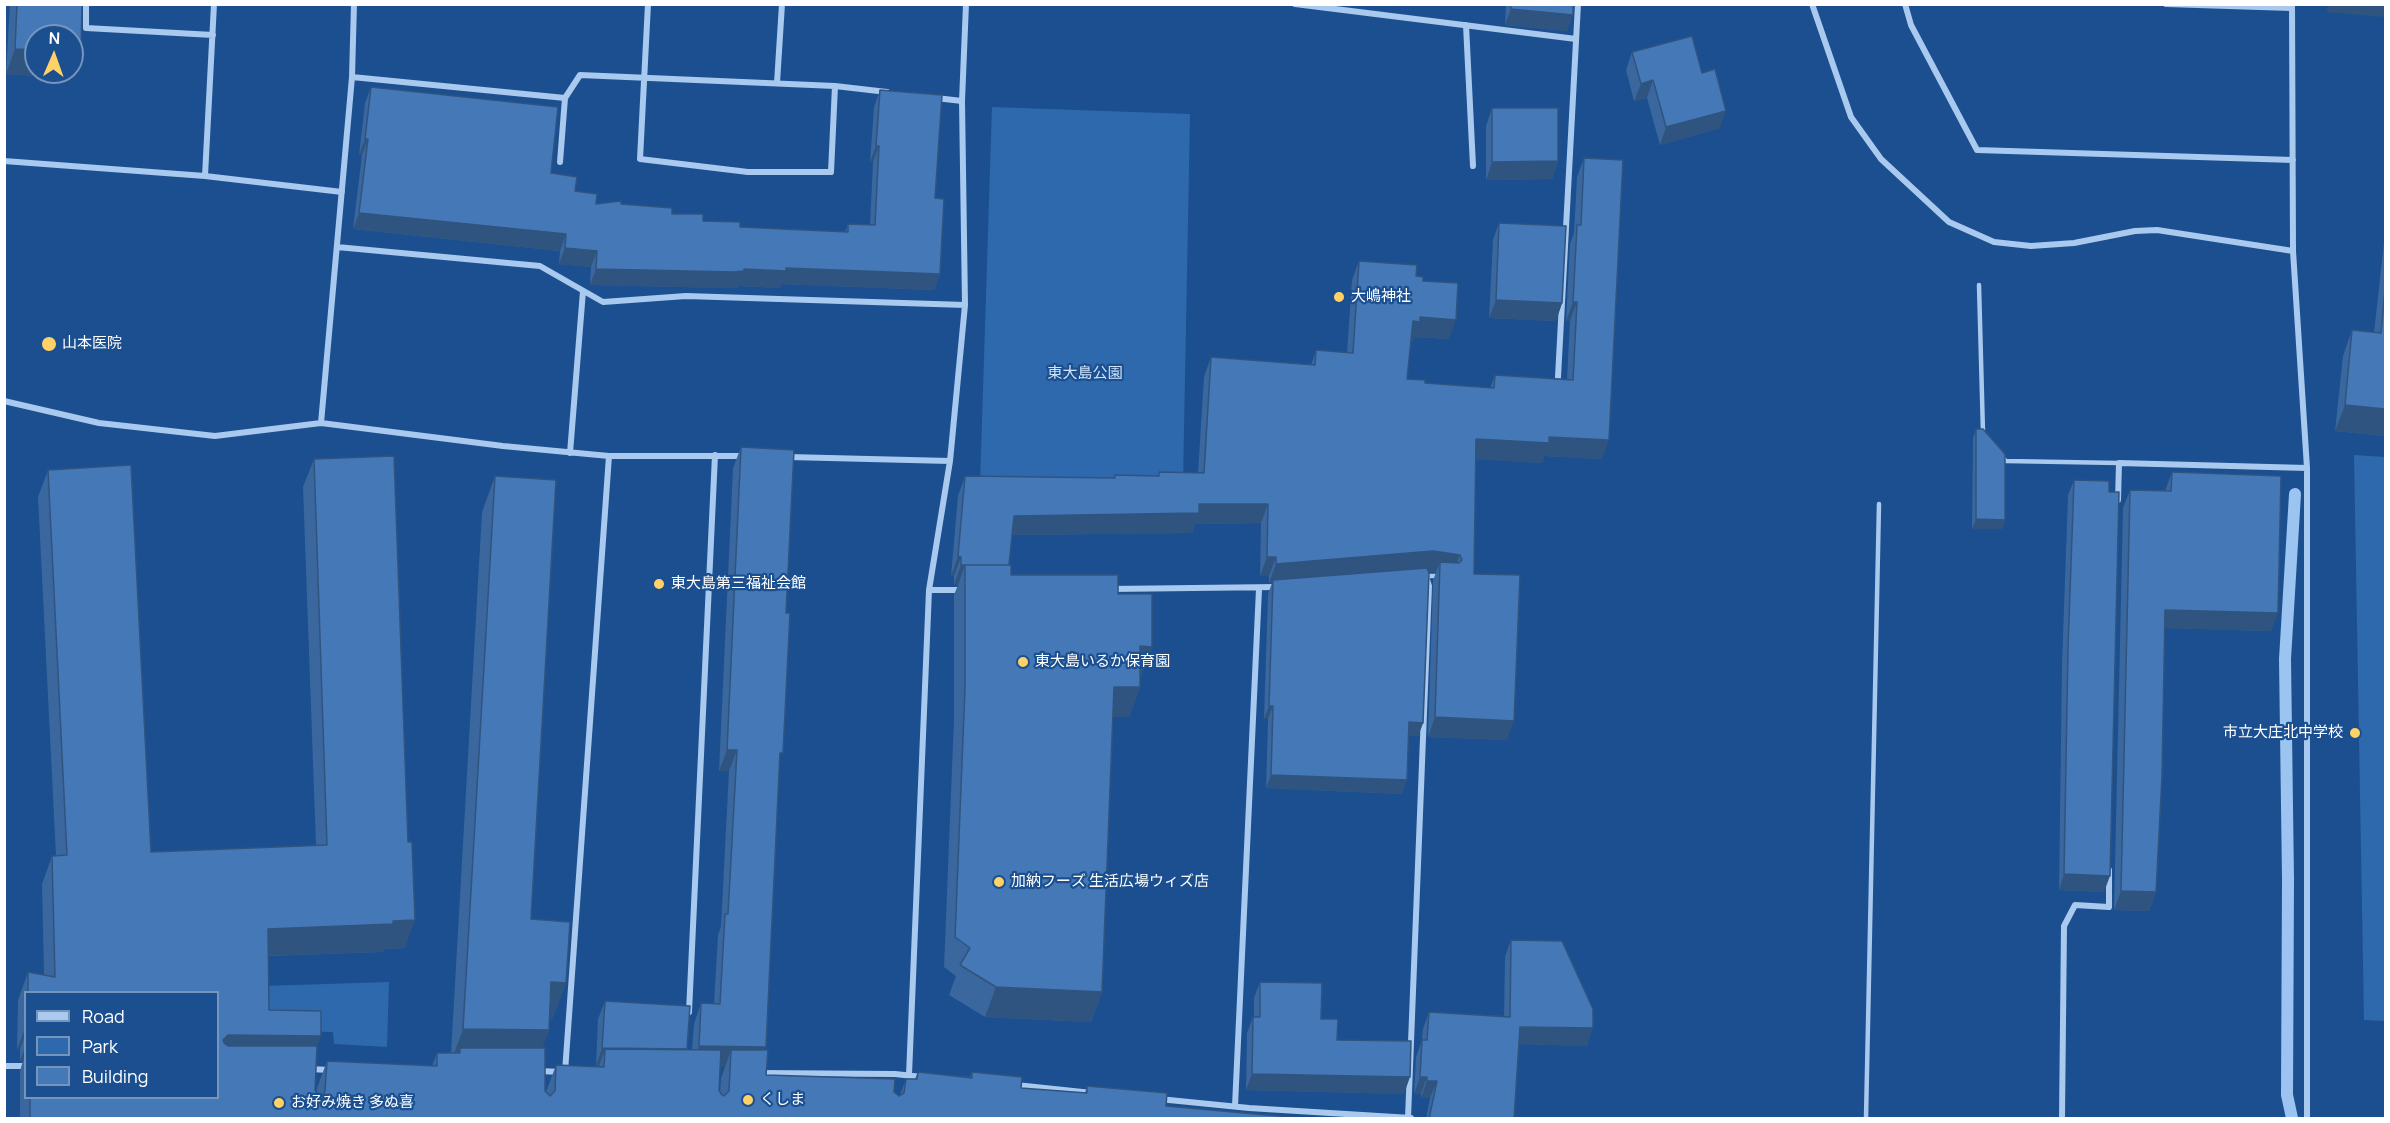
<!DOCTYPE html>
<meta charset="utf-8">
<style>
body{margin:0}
#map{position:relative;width:2390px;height:1123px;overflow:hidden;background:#1b4f8f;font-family:Manrope,sans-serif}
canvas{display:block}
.frame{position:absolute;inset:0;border:6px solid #fff;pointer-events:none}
.legend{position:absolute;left:24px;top:991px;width:195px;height:108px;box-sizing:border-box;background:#1b4f8f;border:2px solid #7695bc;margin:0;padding:8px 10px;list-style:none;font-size:18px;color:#fff}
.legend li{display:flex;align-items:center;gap:12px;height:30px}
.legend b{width:30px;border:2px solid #7695bc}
.north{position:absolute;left:24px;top:24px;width:60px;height:60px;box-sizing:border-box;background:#1b4f8f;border:2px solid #7695bc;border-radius:50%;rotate:2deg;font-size:16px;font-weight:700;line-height:24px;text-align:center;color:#fff}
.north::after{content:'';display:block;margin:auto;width:21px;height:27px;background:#ffd166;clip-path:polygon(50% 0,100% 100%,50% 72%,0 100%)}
</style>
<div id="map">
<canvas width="2390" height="1123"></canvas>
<div class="frame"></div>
<ul class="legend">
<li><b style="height:8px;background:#a9c9ee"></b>Road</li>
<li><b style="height:16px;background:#2e69ad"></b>Park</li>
<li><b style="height:16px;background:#4478b7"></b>Building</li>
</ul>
<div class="north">N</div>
</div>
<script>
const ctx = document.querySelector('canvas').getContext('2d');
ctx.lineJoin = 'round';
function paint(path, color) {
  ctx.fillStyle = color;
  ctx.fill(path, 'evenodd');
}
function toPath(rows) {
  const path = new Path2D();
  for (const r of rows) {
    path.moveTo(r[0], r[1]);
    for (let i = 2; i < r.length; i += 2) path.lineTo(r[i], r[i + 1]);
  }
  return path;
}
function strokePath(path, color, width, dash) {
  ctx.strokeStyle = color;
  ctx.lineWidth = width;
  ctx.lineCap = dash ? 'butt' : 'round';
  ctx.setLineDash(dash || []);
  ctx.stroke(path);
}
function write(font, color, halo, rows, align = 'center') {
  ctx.font = font + ' Manrope,"Noto Sans JP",sans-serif';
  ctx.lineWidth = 4.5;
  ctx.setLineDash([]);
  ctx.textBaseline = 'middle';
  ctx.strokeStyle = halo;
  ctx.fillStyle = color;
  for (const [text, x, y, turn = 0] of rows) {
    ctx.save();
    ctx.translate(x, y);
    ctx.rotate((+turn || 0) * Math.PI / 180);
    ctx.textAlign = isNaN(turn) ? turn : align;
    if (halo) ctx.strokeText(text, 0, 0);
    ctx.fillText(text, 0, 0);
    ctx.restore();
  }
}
const green = toPath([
 [992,107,1190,114,1183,485,980,483],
 [2354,455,2385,457,2385,1021,2364,1020],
 [389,982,387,1047,334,1044,333,1032,284,1031,262,1023,263,986]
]);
const stream = toPath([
 [2292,1118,2287,1095,2288,879,2285,659,2295,494]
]);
const service = toPath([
 [1979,285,1983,433],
 [2001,456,2006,461,2119,463],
 [1426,576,1441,576],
 [1866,1118,1879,504]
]);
const minor = toPath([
 [86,4,86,28,213,35],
 [648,4,640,159,748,172,831,172,835,86],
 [1295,4,1576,39],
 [1812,4,1851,117,1881,159,1949,222,1994,242,2031,246,2074,243,2135,231,2157,230,2293,251],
 [1905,4,1911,25,1977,150,2293,160],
 [2166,4,2291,8],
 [2292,4,2293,251,2307,468,2307,1118],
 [1466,25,1473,166],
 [352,77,565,98],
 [777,83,782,4],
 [936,98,962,101],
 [4,161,205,176,342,192],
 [560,162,565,98,580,75,835,86,887,92],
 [205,176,214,4],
 [337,247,540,266,603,302,686,296,965,305],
 [1558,377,1578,4],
 [4,401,99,423,215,436,321,423,503,446,609,456,745,456],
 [321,423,352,77,354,4],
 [570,453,583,291],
 [788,457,950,461],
 [2118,500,2119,463,2307,468],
 [1110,589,1277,587],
 [929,590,962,590],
 [689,1012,715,455],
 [4,1066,26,1066],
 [308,1069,331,1070],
 [539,1071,562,1072],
 [565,1072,609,456],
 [758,1073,895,1074,922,1077],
 [909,1075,929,590,950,461,965,305,962,101,966,4],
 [1016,1085,1092,1093],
 [1159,1099,1249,1108,1411,1118],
 [1235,1106,1259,589],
 [1408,1118,1429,586,1426,577],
 [2062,1118,2064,926,2075,905,2109,907,2109,870]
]);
const wall = toPath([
 [10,4,82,4,72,78,6,74],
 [1506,4,1573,4,1567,31,1505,25],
 [1632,52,1702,73,1720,128,1660,145,1647,98,1634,101,1626,70],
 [371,87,551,173,575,191,596,204,621,204,703,221,740,227,845,232,848,224,870,225,873,162,870,162,874,107,880,90,935,198,940,274,934,290,781,284,780,288,739,286,738,288,728,288,590,285,591,267,559,264,560,251,353,229,362,155,359,155,365,103],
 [1492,108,1558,161,1552,179,1486,180,1486,126],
 [1584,158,1602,459,1544,456,1542,463,1476,459,1474,574,1507,740,1428,737,1433,581,1436,572,1428,571,1423,723,1418,736,1408,736,1402,794,1266,788,1268,719,1264,719,1268,594,1272,583,1269,583,1269,576,1260,576,1261,523,1195,524,1192,533,1012,535,1009,565,1011,575,1118,594,1152,647,1141,677,1140,677,1140,687,1129,717,1113,717,1102,992,1091,1022,985,1017,949,995,956,976,944,967,954,718,954,595,958,585,954,585,954,576,951,576,958,496,965,476,1114,478,1115,475,1158,476,1159,472,1198,473,1204,377,1211,357,1311,365,1316,350,1347,353,1352,280,1359,261,1416,276,1423,281,1449,339,1415,337,1413,341,1411,341,1407,379,1425,383,1490,388,1495,375,1567,379,1570,321,1566,321,1570,244,1574,233,1577,177],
 [1499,223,1562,303,1556,321,1489,318,1493,240],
 [2385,233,2385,436,2335,431,2343,356,2352,330,2374,333],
 [1976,429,2005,520,2002,529,1972,529,1973,438],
 [741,447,786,613,779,763,764,1050,766,1075,894,1092,899,1096,900,1095,906,1079,915,1079,918,1072,970,1077,972,1072,1021,1088,1085,1093,1087,1086,1166,1106,1311,1119,20,1119,20,1071,23,1061,20,1061,20,1049,17,1049,18,1000,28,972,44,975,42,884,52,856,56,856,38,497,48,470,151,852,316,846,303,487,314,459,405,948,384,949,383,952,269,956,269,1010,317,1046,315,1090,317,1093,317,1088,327,1061,432,1066,437,1053,451,1053,482,512,495,476,531,919,566,983,552,1019,549,1019,549,1030,542,1048,545,1091,546,1092,556,1065,599,1067,596,1066,598,1019,605,1001,687,1050,692,1050,694,1024,701,1003,714,1004,718,935,721,926,729,771,719,771,733,468],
 [26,993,218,993,218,1098,26,1098],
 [720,1067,725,1067,721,1078,720,1093,719,1090],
 [2172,472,2271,631,2165,628,2156,892,2149,911,2114,910,2123,508,2130,490,2165,491],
 [2074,480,2109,492,2104,892,2059,890,2062,664,2068,495],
 [1511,940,1587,1046,1519,1044,1514,1119,1426,1119,1430,1098,1421,1098,1421,1094,1414,1094,1416,1057,1422,1040,1423,1029,1429,1012,1504,1016,1505,957],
 [1260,982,1321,1019,1337,1040,1404,1094,1246,1090,1247,1033,1253,1017,1254,1017,1254,998]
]);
const shadedWall = toPath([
 [2329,4,2385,4,2385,17,2326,12],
 [1511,9,1573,15,1567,31,1505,25],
 [15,49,36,50,36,72,72,72,72,52,81,52,72,78,6,74],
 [1653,80,1647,98,1634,101,1641,84],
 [1726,111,1720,128,1660,145,1666,127],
 [365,139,368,139,362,155,359,155],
 [876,146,879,146,873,162,870,162],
 [1558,161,1552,179,1486,180,1492,162],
 [359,213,566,234,560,251,353,229],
 [565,248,597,251,591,267,559,264],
 [786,268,940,274,934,290,781,284,780,288,739,286,738,288,728,288,590,285,596,269,744,269],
 [1496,300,1562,303,1556,321,1489,318],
 [1573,302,1577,302,1570,321,1566,321],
 [1420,317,1456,320,1449,339,1415,337,1413,341,1406,341,1413,321],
 [2345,405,2385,409,2385,436,2335,431],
 [1549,437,1609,440,1602,459,1544,456,1542,463,1469,459,1476,439],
 [1199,504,1268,504,1261,523,1195,524,1192,533,1006,535,1014,516],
 [1976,519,2005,520,2002,529,1972,529],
 [1433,551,1460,555,1453,574,1440,562,1436,572,1426,571,1273,580,1272,583,1269,583,1276,564],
 [958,556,961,557,954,576,951,576],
 [1267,557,1276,557,1269,576,1260,576],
 [961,565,1009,565,965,565,958,585,954,585],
 [2165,610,2278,613,2271,631,2159,628],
 [1140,646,1152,647,1141,677,1129,676],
 [1114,687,1140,687,1129,717,1103,717],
 [1269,706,1273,706,1268,719,1264,719],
 [1435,717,1514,721,1507,740,1428,737],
 [1409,722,1423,723,1418,736,1404,736],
 [727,750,737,750,729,771,719,771],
 [1271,775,1407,780,1402,794,1266,788],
 [2064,874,2110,876,2104,892,2059,890],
 [2121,891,2156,892,2149,911,2114,910],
 [415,920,405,948,384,949,383,952,258,956,268,929],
 [551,982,566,983,552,1019,538,1018],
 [996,987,1102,992,1091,1022,985,1017],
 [26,1026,26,1033,20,1049,17,1049],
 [1520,1027,1593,1028,1587,1046,1514,1044],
 [463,1029,549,1030,536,1066,460,1048,454,1065,450,1065],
 [228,1035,321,1036,310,1064,218,1063,223,1040],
 [26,1045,26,1055,23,1061,20,1061],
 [699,1046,766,1047,758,1068,731,1050,725,1067,692,1067],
 [602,1048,687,1049,605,1049,599,1066,596,1066],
 [1252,1074,1410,1077,1404,1094,1246,1090],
 [1420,1077,1427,1077,1421,1094,1414,1094],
 [1427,1081,1437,1081,1430,1098,1421,1098]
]);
const building = toPath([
 [17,4,82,4,81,52,72,52,72,36,36,36,36,50,15,49,17,4],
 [1511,4,1573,4,1573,15,1511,9,1511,4],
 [1692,36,1702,73,1715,69,1726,111,1666,127,1653,80,1641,84,1632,52,1692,36],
 [371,87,558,107,551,173,577,177,575,191,597,194,596,204,621,201,621,204,672,208,672,214,703,214,703,221,740,222,740,227,848,232,848,224,875,225,879,146,876,146,880,90,942,95,935,198,944,199,940,274,786,268,786,271,744,269,744,271,734,272,596,269,597,251,565,248,566,234,359,213,368,139,365,139,371,87],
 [1492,108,1558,108,1558,161,1492,162,1492,108],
 [1584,158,1623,160,1609,440,1549,437,1549,443,1476,439,1474,574,1520,575,1514,721,1435,717,1440,562,1459,563,1462,560,1460,555,1433,551,1276,564,1276,557,1267,557,1268,504,1199,504,1199,513,1014,516,1009,565,961,565,961,557,958,556,965,476,1115,478,1115,475,1159,476,1159,472,1204,473,1211,357,1315,365,1316,350,1353,353,1359,261,1417,265,1416,276,1423,277,1423,281,1458,283,1456,320,1420,317,1420,322,1413,321,1407,379,1425,380,1425,383,1494,388,1495,375,1573,380,1577,302,1573,302,1577,225,1581,225,1584,158],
 [1499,223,1566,226,1562,303,1496,300,1499,223],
 [2385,290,2385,409,2345,405,2352,330,2381,333,2385,290],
 [1976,429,1983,429,2005,454,2005,520,1976,519,1976,429],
 [741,447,794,450,786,613,790,613,783,753,780,753,766,1047,699,1046,701,1003,720,1004,725,914,728,914,737,750,727,750,741,447],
 [394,456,408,842,412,842,415,920,393,921,393,924,268,929,269,1010,321,1011,321,1036,228,1035,223,1040,224,1043,228,1046,317,1046,315,1090,318,1095,323,1095,325,1091,327,1061,437,1066,437,1053,460,1053,460,1048,545,1048,545,1091,550,1096,555,1091,556,1065,604,1067,605,1049,721,1050,719,1090,721,1094,724,1096,729,1091,731,1050,768,1050,766,1075,895,1079,894,1092,899,1096,904,1093,906,1079,917,1079,918,1072,972,1078,972,1072,1022,1077,1021,1088,1087,1093,1087,1086,1167,1093,1166,1106,1311,1119,30,1119,30,1098,218,1098,218,993,28,993,28,972,55,977,52,856,67,855,48,470,131,465,151,852,327,845,314,459,394,456],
 [2172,472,2281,476,2278,613,2165,610,2162,776,2156,892,2121,891,2130,490,2171,491,2172,472],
 [495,476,556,480,531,919,570,922,566,983,551,982,549,1030,463,1029,495,476],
 [2074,480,2109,481,2109,492,2119,492,2110,876,2064,874,2068,648,2074,480],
 [965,565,1011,565,1011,575,1118,575,1118,594,1152,594,1152,647,1140,646,1140,687,1114,687,1102,992,996,987,960,965,970,948,955,937,965,688,965,565],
 [1427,568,1429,573,1423,723,1409,722,1407,780,1271,775,1273,706,1269,706,1273,580,1427,568],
 [1511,940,1562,941,1593,1009,1593,1028,1520,1027,1514,1119,1429,1119,1437,1081,1427,1081,1427,1077,1420,1077,1422,1040,1427,1040,1429,1012,1510,1017,1511,940],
 [1260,982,1322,983,1321,1019,1338,1019,1337,1040,1411,1041,1410,1077,1252,1074,1253,1017,1260,1017,1260,982],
 [605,1001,690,1006,687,1049,602,1048,605,1001]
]);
const markers = [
 [1339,297,6,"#ffd166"],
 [49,344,8,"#ffd166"],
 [659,584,6,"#ffd166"],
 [1023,662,6,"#ffd166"],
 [2355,733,6,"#ffd166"],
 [999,882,6,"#ffd166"],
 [748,1100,6,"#ffd166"],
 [279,1103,6,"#ffd166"]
];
const poiNames = [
 ["大嶋神社",1351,297],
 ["山本医院",62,344],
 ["東大島第三福祉会館",671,584],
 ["東大島いるか保育園",1035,662],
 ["市立大庄北中学校",2343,733,"right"],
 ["加納フーズ 生活広場ウィズ店",1011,882],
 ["くしま",760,1100],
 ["お好み焼き 多ぬ喜",291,1103]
];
const parkNames = [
 ["東大島公園",1085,374]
];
paint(green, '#2e69ad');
strokePath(stream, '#9cc4f0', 12);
strokePath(service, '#a9c9ee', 4.5);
strokePath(minor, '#a9c9ee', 6);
paint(wall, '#3a679d');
paint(shadedWall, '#305480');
paint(building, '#4478b7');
strokePath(building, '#305480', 1.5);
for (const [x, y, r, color] of markers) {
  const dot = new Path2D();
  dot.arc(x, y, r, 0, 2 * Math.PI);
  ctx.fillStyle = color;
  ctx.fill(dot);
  strokePath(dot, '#1b4f8f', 2);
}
write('15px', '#fff', '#1b4f8f', poiNames, 'left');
write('15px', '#cfe3fa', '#1b4f8f', parkNames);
</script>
